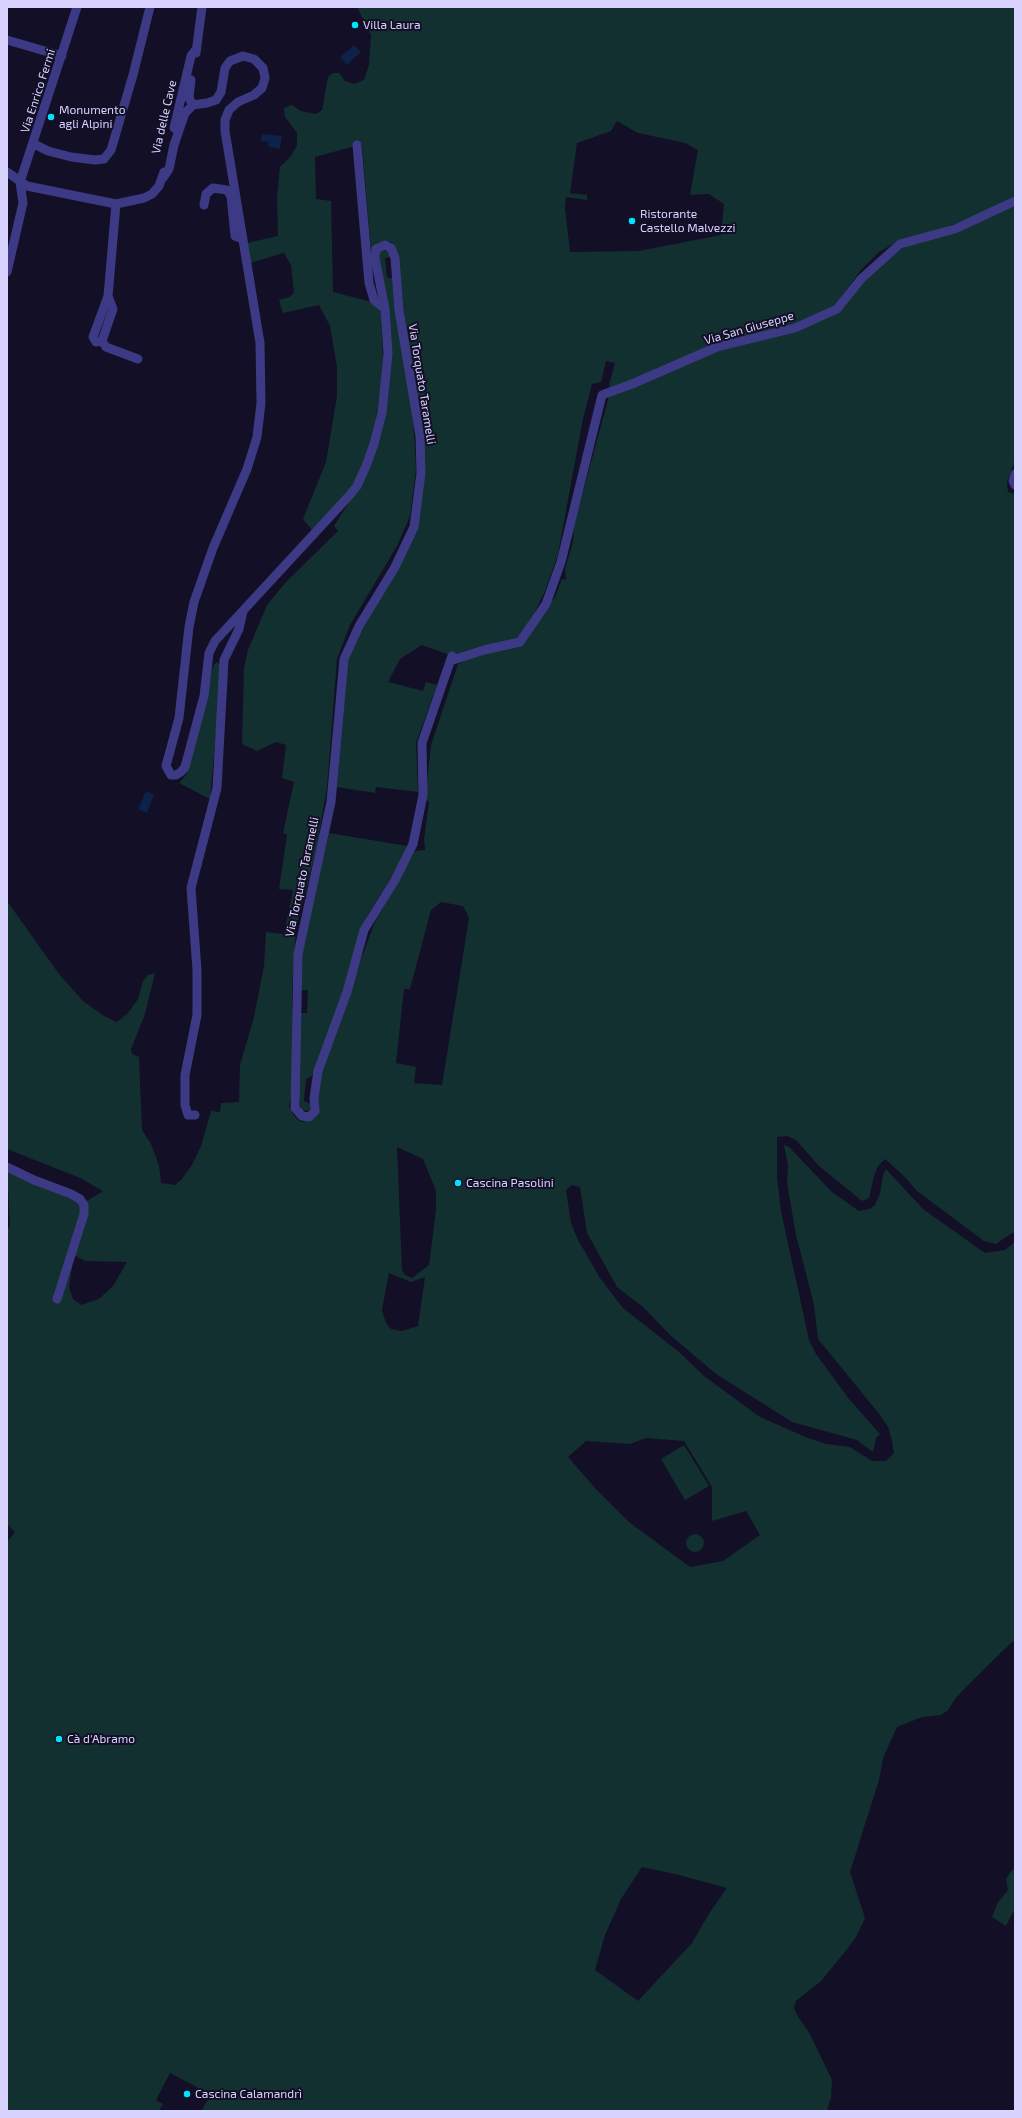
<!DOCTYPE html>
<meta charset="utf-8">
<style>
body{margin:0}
#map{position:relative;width:1022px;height:2118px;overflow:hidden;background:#130f26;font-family:"Exo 2",sans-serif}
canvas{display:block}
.frame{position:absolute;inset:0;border:8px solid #d9d4ff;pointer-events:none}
</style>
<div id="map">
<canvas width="1022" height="2118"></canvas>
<div class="frame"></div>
</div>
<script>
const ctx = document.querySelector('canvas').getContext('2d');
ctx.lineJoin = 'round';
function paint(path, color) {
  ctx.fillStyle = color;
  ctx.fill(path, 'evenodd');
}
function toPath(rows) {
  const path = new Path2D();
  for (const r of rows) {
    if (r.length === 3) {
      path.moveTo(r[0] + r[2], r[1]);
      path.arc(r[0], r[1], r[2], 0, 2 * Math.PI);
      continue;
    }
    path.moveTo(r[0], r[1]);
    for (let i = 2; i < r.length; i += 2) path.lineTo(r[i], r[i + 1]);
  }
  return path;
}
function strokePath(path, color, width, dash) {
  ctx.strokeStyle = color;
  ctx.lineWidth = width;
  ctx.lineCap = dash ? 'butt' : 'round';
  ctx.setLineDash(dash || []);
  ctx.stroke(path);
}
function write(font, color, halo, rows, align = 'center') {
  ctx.font = font + ' "Exo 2",sans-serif';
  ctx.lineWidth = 4;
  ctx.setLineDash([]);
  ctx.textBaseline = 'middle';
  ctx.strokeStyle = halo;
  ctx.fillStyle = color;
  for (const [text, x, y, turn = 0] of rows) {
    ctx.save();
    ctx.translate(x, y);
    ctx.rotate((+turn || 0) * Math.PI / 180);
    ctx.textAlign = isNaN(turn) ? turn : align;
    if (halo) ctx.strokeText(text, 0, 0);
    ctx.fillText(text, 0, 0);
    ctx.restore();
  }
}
const green = toPath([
 [357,7,1015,7,1015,196,978,215,944,228,900,240,879,252,861,270,835,305,800,322,610,389,609,385,615,363,606,361,601,382,592,384,583,419,558,554,545,591,531,620,518,640,455,657,422,645,400,659,388,682,423,691,426,682,437,685,416,743,418,792,376,787,375,793,337,787,346,661,355,640,402,562,424,469,396,249,392,242,384,241,371,252,362,144,315,157,316,199,331,201,333,292,372,302,381,312,383,359,380,393,374,434,360,474,350,490,312,530,303,519,326,462,337,396,337,367,330,326,319,305,283,313,279,300,289,297,294,293,291,265,284,253,250,263,247,243,278,236,277,198,280,167,291,156,297,145,297,133,285,117,284,108,292,105,301,111,316,114,322,110,328,77,333,73,339,73,345,81,354,84,364,80,369,65,371,35],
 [617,121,638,133,685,143,698,150,690,195,709,194,724,204,721,235,639,251,570,252,565,208,566,197,587,200,587,195,570,193,577,143,611,131],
 [1015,204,1015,460,1007,482,1008,492,1015,494,1015,1231,996,1244,984,1241,917,1191,904,1176,885,1159,878,1166,874,1176,869,1198,862,1201,819,1166,796,1140,787,1136,777,1137,777,1176,781,1211,809,1340,816,1354,849,1399,880,1434,876,1438,873,1452,857,1440,792,1422,716,1374,670,1335,643,1307,617,1287,587,1233,580,1187,572,1185,566,1190,571,1223,578,1240,600,1278,623,1308,679,1352,704,1376,760,1417,808,1438,826,1444,850,1447,872,1461,886,1461,894,1453,892,1441,888,1427,880,1415,818,1339,814,1305,796,1235,787,1183,788,1166,784,1145,789,1147,832,1192,859,1211,869,1209,875,1205,880,1194,883,1175,886,1169,923,1209,985,1253,1005,1250,1015,1242,1015,1639,966,1687,955,1699,948,1710,941,1715,922,1717,897,1727,883,1758,879,1780,850,1872,865,1918,856,1937,848,1948,821,1981,796,2001,794,2008,797,2015,810,2034,832,2080,831,2098,827,2111,201,2111,209,2098,195,2086,170,2073,156,2100,163,2104,159,2111,7,2111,7,1542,15,1532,7,1524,7,1231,10,1225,7,1171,78,1202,82,1209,73,1260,69,1287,73,1299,81,1305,99,1299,113,1286,127,1262,85,1261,74,1255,85,1202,103,1191,80,1178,7,1149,7,901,59,974,83,1001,104,1016,117,1022,128,1013,138,999,143,981,148,975,155,973,145,1014,131,1049,132,1054,139,1057,142,1130,151,1144,159,1165,161,1183,175,1185,181,1180,192,1165,201,1146,211,1111,220,1112,221,1103,239,1102,240,1065,254,1017,264,966,266,932,284,934,293,890,279,889,287,835,283,833,294,782,282,778,286,745,276,742,257,751,242,744,244,668,248,650,267,605,286,582,338,531,334,526,353,496,388,396,379,253,382,250,388,251,391,257,385,258,387,278,393,278,413,416,416,470,410,516,397,546,350,625,337,659,327,788,316,850,296,929,292,989,292,1090,289,1106,294,1116,301,1122,311,1120,317,1098,322,1065,374,924,415,851,425,850,424,839,429,802,425,798,431,745,458,664,485,652,517,644,555,597,562,579,566,580,565,569,573,542,574,525,609,396,721,350,839,311,865,280,905,246],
 [441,902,463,906,469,918,442,1085,414,1083,416,1067,396,1063,404,989,410,989,431,910],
 [397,1147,423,1159,436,1191,436,1210,429,1265,412,1278,405,1275,402,1270],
 [389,1273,411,1282,425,1277,418,1326,402,1331,391,1329,386,1323,382,1310],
 [646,1438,684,1441,712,1487,712,1521,746,1511,760,1535,723,1561,690,1567,629,1522,596,1489,568,1457,586,1441,630,1444],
 [642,1867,679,1875,727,1888,710,1912,692,1943,638,2001,595,1970,605,1935,621,1899],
 [217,662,220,664,219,697,210,799,179,783,186,775,213,666],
 [329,833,407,846,398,866,367,916,344,991,312,1076,306,1079,304,1101,311,1104,309,1110,305,1111,301,1110,299,1097,300,1013,307,1013,308,990,301,990,301,954],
 [684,1445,709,1486,685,1500,661,1459],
 [695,1543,9],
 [1015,1869,1015,1908,1006,1926,992,1917,998,1902,1008,1890,1006,1879,1012,1870]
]);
const water = toPath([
 [354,45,361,52,347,65,340,57],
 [262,134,282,136,280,149,268,147,269,142,261,141],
 [146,791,154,795,147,813,138,809]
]);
const street = toPath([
 [7,40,62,56],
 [196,53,202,7],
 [191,80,189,98,193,105],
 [174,128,191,56,197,48],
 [34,144,48,151,71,157,95,160,104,159,111,150,133,75,150,7],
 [357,145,369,283,374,300,385,309],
 [7,172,27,186,116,204,144,198,152,194,159,186,164,172],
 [163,178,169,169,174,145,185,113,193,105,207,103,216,100,221,92,225,68,230,61,243,56,254,59,263,68,265,78,262,88,254,95,238,102,229,110,225,120,225,131,260,343,261,403,257,437,247,469,213,548,194,602,189,627,179,718,166,766,171,775,176,775,181,772,185,767,204,696,209,653,215,641,348,497,357,486,366,466,374,444,382,413,388,354,385,309,375,258,376,249,385,245,391,248,395,258,399,310,420,436,421,473,414,527,395,567,359,626,344,659,331,802,298,954,295,1108,302,1116,309,1117,315,1111,314,1098,318,1071,347,992,364,930,395,880,413,844,423,795,422,743,452,656],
 [204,205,206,194,213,188,227,190,231,196,235,236,243,239],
 [7,272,23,203,20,182,77,7],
 [108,296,113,309,102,341,96,342,93,337,108,296,116,204],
 [102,341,106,347,138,359],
 [1015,474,1013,481,1015,485],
 [450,661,484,650,520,642,546,604,561,562,602,395,632,384,717,347,795,328,837,309,861,279,900,244,955,229,1015,201],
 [195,1115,188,1115,185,1105,185,1075,197,1015,197,970,191,888,217,788,224,660,239,629,243,611],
 [7,1167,34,1180,71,1194,80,1199,84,1205,84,1214,57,1299]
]);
const markers = [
 [355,25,4,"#00e5ff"],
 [51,117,4,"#00e5ff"],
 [632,221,4,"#00e5ff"],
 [458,1183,4,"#00e5ff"],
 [59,1739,4,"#00e5ff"],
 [187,2094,4,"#00e5ff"]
];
const poiNames = [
 ["Villa Laura",363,25],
 ["Monumento",59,110],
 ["agli Alpini",59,124],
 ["Ristorante",640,214],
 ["Castello Malvezzi",640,228],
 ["Cascina Pasolini",466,1183],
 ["Cà d'Abramo",67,1739],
 ["Cascina Calamandrì",195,2094]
];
const streetNames = [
 ["Via Enrico Fermi",38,91,-72],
 ["Via delle Cave",164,117,-77],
 ["Via San Giuseppe",749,328,-16],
 ["Via Torquato Taramelli",422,384,81],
 ["Via Torquato Taramelli",302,877,-78]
];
paint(green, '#12302f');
paint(water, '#0c2248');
strokePath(street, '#3d3a85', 9);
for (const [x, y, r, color] of markers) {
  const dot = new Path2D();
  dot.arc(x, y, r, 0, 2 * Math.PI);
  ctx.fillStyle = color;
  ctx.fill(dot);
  strokePath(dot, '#130f26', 1.5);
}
write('12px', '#d9d4ff', '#130f26', poiNames, 'left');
write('12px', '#d9d4ff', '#130f26', streetNames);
</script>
